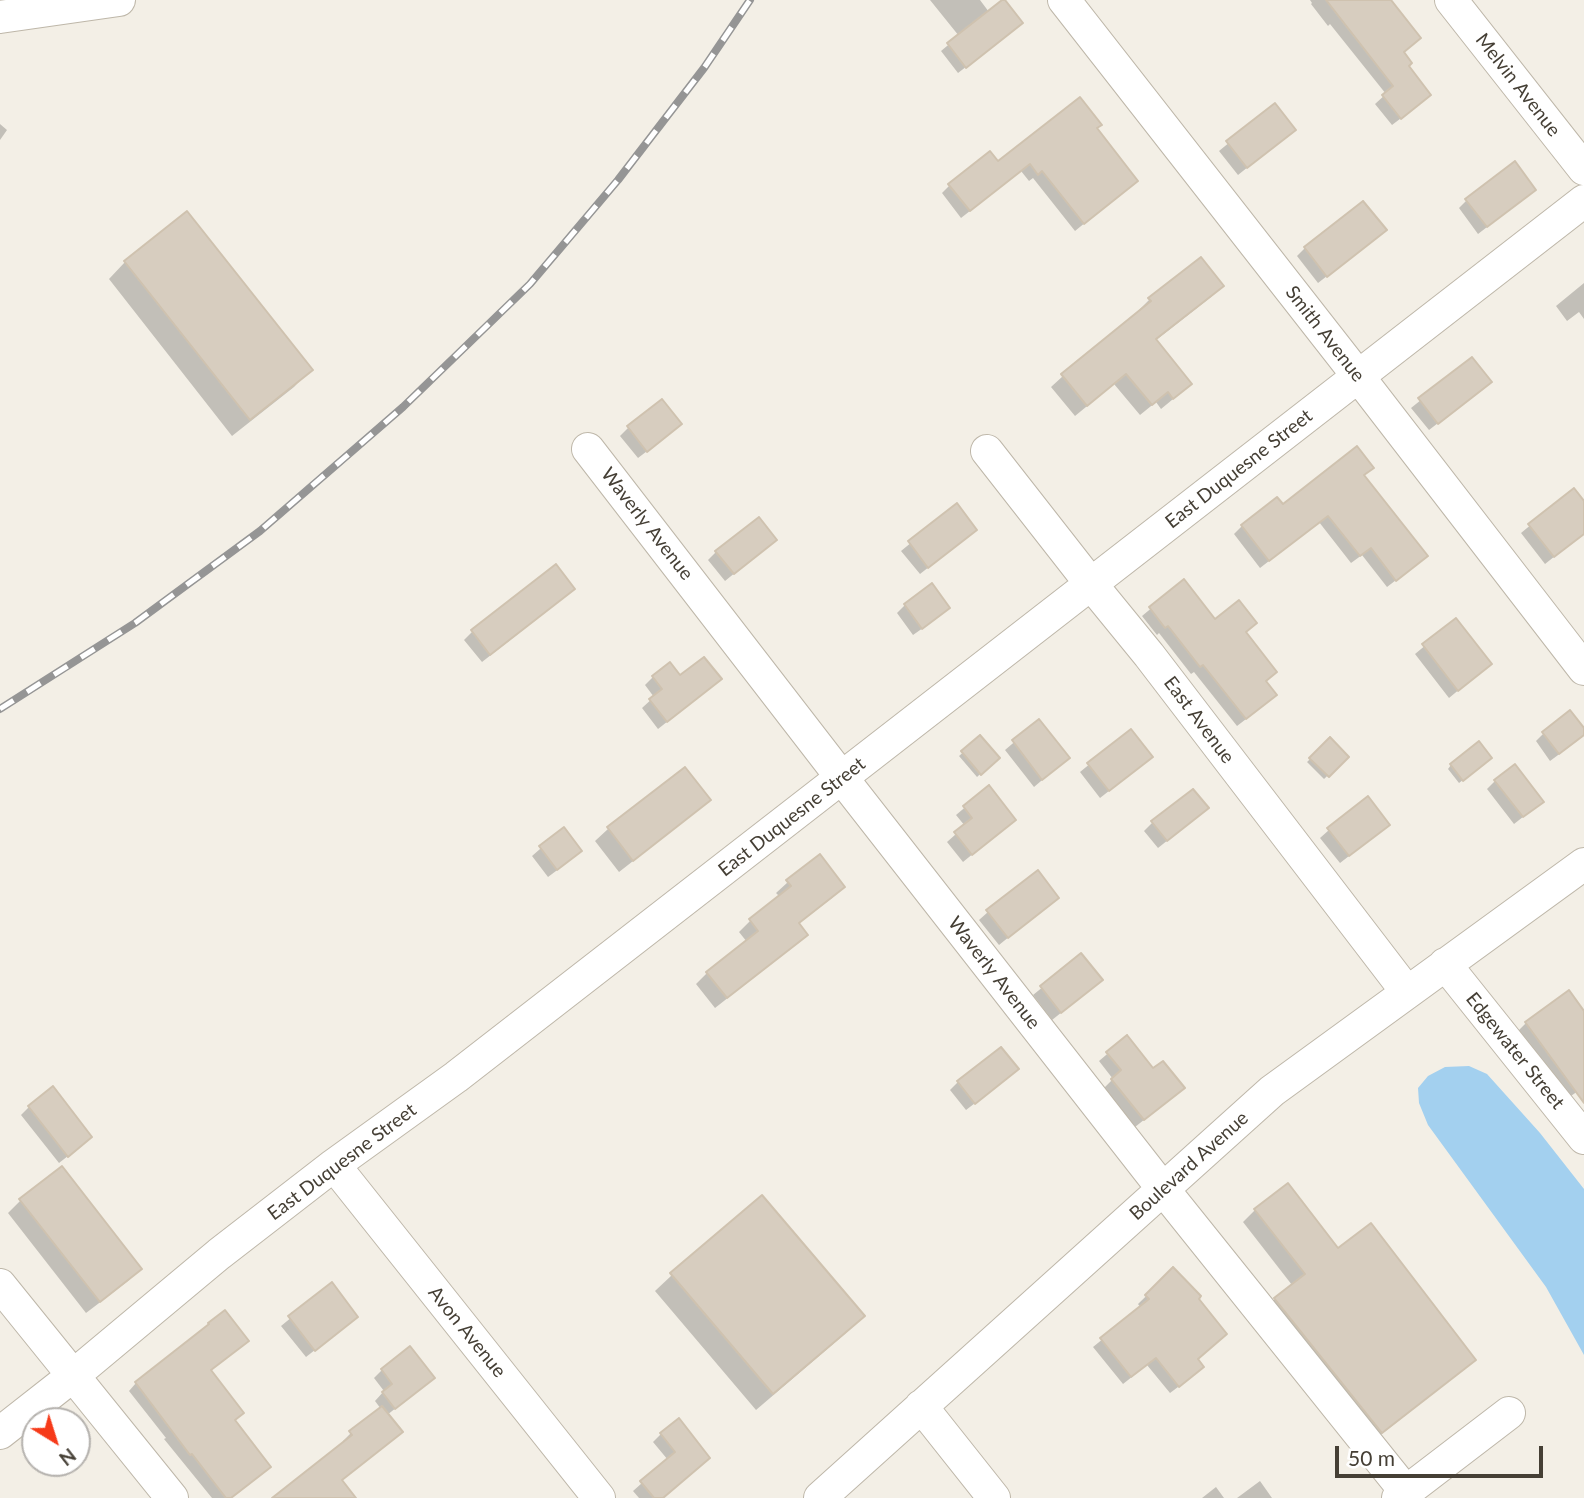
<!DOCTYPE html>
<style>
body{margin:0}
#map{position:relative;width:1584px;height:1498px;overflow:hidden;background:#f3efe6;font-family:Lato,sans-serif}
canvas{display:block}
.north{position:absolute;left:21px;top:1407px;width:70px;height:70px;box-sizing:border-box;background:#fff;border:2px solid #b5b2ae;border-radius:50%;rotate:142deg;font-size:19px;font-weight:700;line-height:28px;text-align:center;color:#453f35}
.north::after{content:'';display:block;margin:auto;width:24px;height:32px;background:#f63a19;clip-path:polygon(50% 0,100% 100%,50% 72%,0 100%)}
.scale{position:absolute;left:1335px;top:1446px;width:208px;height:32px;box-sizing:border-box;border:4px solid #453f35;border-top:0;padding-left:9px;font-size:21px;line-height:24px;white-space:nowrap;color:#453f35;-webkit-text-stroke:5px #fff;paint-order:stroke}
</style>
<div id="map">
<canvas width="1584" height="1498"></canvas>
<div class="north">N</div>
<div class="scale">50 m</div>
</div>
<script>
const ctx = document.querySelector('canvas').getContext('2d');
ctx.lineJoin = 'round';
function paint(path, color) {
  ctx.fillStyle = color;
  ctx.fill(path, 'evenodd');
}
function toPath(rows) {
  const path = new Path2D();
  for (const r of rows) {
    path.moveTo(r[0], r[1]);
    for (let i = 2; i < r.length; i += 2) path.lineTo(r[i], r[i + 1]);
  }
  return path;
}
function strokePath(path, color, width, dash) {
  ctx.strokeStyle = color;
  ctx.lineWidth = width;
  ctx.lineCap = dash ? 'butt' : 'round';
  ctx.setLineDash(dash || []);
  ctx.stroke(path);
}
function write(font, color, halo, rows, align = 'center') {
  ctx.font = font + ' Lato,sans-serif';
  ctx.lineWidth = 5;
  ctx.setLineDash([]);
  ctx.textBaseline = 'middle';
  ctx.strokeStyle = halo;
  ctx.fillStyle = color;
  for (const [text, x, y, turn = 0] of rows) {
    ctx.save();
    ctx.translate(x, y);
    ctx.rotate((+turn || 0) * Math.PI / 180);
    ctx.textAlign = isNaN(turn) ? turn : align;
    if (halo) ctx.strokeText(text, 0, 0);
    ctx.fillText(text, 0, 0);
    ctx.restore();
  }
}
const water = toPath([
 [1469,1066,1487,1074,1540,1133,1584,1189,1584,1355,1546,1287,1428,1125,1419,1103,1418,1088,1428,1076,1445,1067]
]);
const shadow = toPath([
 [930,0,980,0,989,12,1014,30,958,73,941,51,959,36],
 [1310,0,1382,0,1421,103,1392,125,1375,104,1386,94,1330,24,1328,26,1311,4,1312,3],
 [1275,105,1294,130,1238,175,1219,151],
 [0,124,7,130,0,140],
 [1095,129,1136,181,1075,231,1033,178,1029,181,1021,171,961,218,942,193,950,185,998,164],
 [1526,197,1478,234,1459,208,1467,200],
 [1376,238,1318,283,1297,256,1305,248],
 [125,262,310,370,294,387,232,436,109,279],
 [1584,283,1584,319,1579,312,1567,321,1556,306],
 [1222,286,1211,297,1155,341,1178,395,1161,409,1156,402,1140,415,1114,384,1075,416,1051,387,1063,376,1140,313,1138,311,1150,299],
 [1472,359,1481,390,1429,430,1411,408],
 [628,428,672,432,638,458,620,436],
 [1372,468,1363,476,1417,564,1387,587,1362,555,1351,563,1319,522,1260,568,1234,534,1242,526,1282,507],
 [1573,490,1584,504,1584,533,1545,564,1521,533],
 [956,506,967,537,920,574,901,551],
 [775,540,725,581,708,560,716,552],
 [555,567,573,589,565,597,482,662,464,640,472,632],
 [1184,581,1215,621,1244,633,1265,682,1267,703,1237,726,1194,672,1191,674,1159,633,1157,635,1142,616],
 [932,585,948,607,940,616,913,635,897,613,905,605],
 [1456,620,1490,664,1449,698,1415,654],
 [653,677,680,678,711,687,658,729,642,708,654,697,645,685],
 [1039,721,1068,758,1034,787,1005,750],
 [1130,731,1142,765,1100,798,1080,772],
 [1584,731,1577,741,1550,761,1536,741,1544,733],
 [980,738,997,758,977,777,959,756],
 [1330,740,1347,757,1324,779,1307,762],
 [1486,762,1459,783,1448,769,1451,765],
 [685,769,709,800,696,812,619,872,595,841,608,829],
 [1495,781,1542,802,1514,824,1487,789],
 [988,788,1014,820,963,862,947,842,965,826,956,815],
 [1198,816,1158,848,1144,831,1152,823],
 [563,829,572,859,548,877,532,856],
 [1329,830,1380,832,1340,863,1320,838],
 [788,882,843,886,832,898,798,924,806,935,794,946,715,1008,696,984,707,973,747,942,739,932,750,921,780,897,776,893],
 [1057,898,999,945,979,920,988,912],
 [1081,956,1092,988,1052,1020,1033,995],
 [1584,1014,1584,1087,1562,1102,1514,1035,1526,1023],
 [1126,1038,1174,1096,1135,1127,1104,1088,1113,1079,1099,1061],
 [1009,1077,966,1110,950,1090,958,1082],
 [29,1107,82,1145,59,1163,21,1115],
 [21,1200,140,1268,128,1281,86,1313,8,1213],
 [1255,1210,1338,1250,1474,1359,1462,1371,1369,1444,1263,1311,1275,1299,1292,1285,1243,1222],
 [1173,1270,1196,1359,1194,1375,1170,1393,1147,1365,1123,1384,1093,1347,1141,1308,1138,1304],
 [672,1275,863,1316,846,1333,756,1410,655,1291],
 [331,1285,348,1324,306,1357,281,1326],
 [239,1348,210,1371,233,1421,231,1498,212,1498,164,1439,166,1438,129,1391,136,1383],
 [382,1370,424,1386,387,1415,340,1481,343,1498,276,1498,345,1443,343,1441,351,1433,381,1409,375,1401,384,1391,374,1378],
 [661,1434,707,1458,662,1498,639,1498,633,1491,668,1460,653,1442],
 [1260,1481,1272,1498,1237,1498],
 [1216,1487,1224,1498,1202,1498]
]);
const building = toPath([
 [1002,0,1005,0,1023,23,966,68,947,43,1002,0],
 [1326,0,1391,0,1421,38,1404,52,1412,63,1409,66,1431,95,1401,119,1382,95,1393,86,1326,0],
 [1080,97,1102,125,1097,128,1138,181,1084,224,1042,171,1038,175,1030,164,970,211,948,184,990,151,998,161,1080,97],
 [1275,103,1296,130,1247,168,1226,141,1275,103],
 [1515,161,1536,190,1487,227,1465,199,1515,161],
 [1363,201,1387,230,1327,277,1304,247,1363,201],
 [187,211,313,370,250,420,124,261,187,211],
 [1201,257,1224,286,1156,339,1192,384,1173,399,1168,392,1152,405,1126,374,1087,406,1061,374,1151,301,1148,298,1201,257],
 [1472,357,1492,382,1438,424,1418,398,1472,357],
 [662,399,682,424,647,452,627,426,662,399],
 [1357,446,1374,468,1364,475,1428,556,1396,581,1371,548,1360,556,1328,516,1269,561,1241,525,1277,497,1283,504,1357,446],
 [1574,488,1584,501,1584,534,1554,557,1528,524,1574,488],
 [957,503,977,530,928,568,908,541,957,503],
 [759,517,777,540,734,574,715,551,759,517],
 [556,564,575,589,490,655,471,630,556,564],
 [1184,579,1215,619,1239,600,1257,623,1246,632,1277,672,1266,681,1277,695,1246,719,1203,665,1200,667,1168,626,1165,628,1149,607,1184,579],
 [932,583,950,608,922,629,904,604,932,583],
 [1456,618,1492,664,1458,691,1422,644,1456,618],
 [704,657,722,679,667,722,649,699,662,689,652,676,670,662,680,675,704,657],
 [1570,710,1584,728,1584,735,1559,754,1542,732,1570,710],
 [1039,719,1070,758,1042,780,1012,740,1039,719],
 [1131,729,1153,757,1109,791,1087,763,1131,729],
 [980,735,1000,758,981,775,961,751,980,735],
 [1330,737,1349,757,1329,777,1309,758,1330,737],
 [1479,741,1492,758,1463,781,1450,764,1479,741],
 [1515,764,1544,802,1523,817,1494,780,1515,764],
 [685,767,711,800,633,861,607,827,685,767],
 [989,785,1016,820,972,855,954,832,972,818,963,806,989,785],
 [1193,789,1209,808,1167,841,1151,821,1193,789],
 [1368,796,1390,825,1349,856,1327,828,1368,796],
 [564,827,582,851,557,870,539,846,564,827],
 [820,854,845,887,799,923,808,935,727,998,706,972,758,931,749,919,791,886,786,880,820,854],
 [1038,870,1059,898,1008,938,986,910,1038,870],
 [1081,953,1103,980,1061,1013,1040,986,1081,953],
 [1569,990,1584,1011,1584,1103,1525,1022,1569,990],
 [1127,1035,1153,1068,1163,1061,1185,1088,1144,1120,1111,1079,1121,1070,1106,1052,1127,1035],
 [1001,1047,1019,1069,975,1104,957,1081,1001,1047],
 [53,1086,92,1137,68,1157,28,1106,53,1086],
 [62,1166,142,1269,100,1302,19,1199,62,1166],
 [1288,1183,1338,1248,1371,1223,1476,1360,1382,1433,1274,1298,1305,1274,1254,1209,1288,1183],
 [762,1195,865,1316,773,1394,670,1273,762,1195],
 [1173,1267,1201,1296,1199,1299,1227,1334,1198,1359,1204,1367,1179,1387,1156,1358,1131,1377,1100,1338,1149,1299,1145,1295,1173,1267],
 [332,1282,358,1317,315,1351,288,1316,332,1282],
 [225,1310,249,1341,211,1370,244,1413,235,1420,271,1467,231,1498,226,1498,192,1454,190,1455,135,1382,209,1324,208,1323,225,1310],
 [410,1346,435,1378,395,1409,382,1392,392,1384,381,1369,410,1346],
 [382,1406,403,1432,342,1480,356,1498,272,1498,352,1435,349,1431,382,1406],
 [679,1418,710,1458,663,1498,654,1498,640,1481,675,1452,660,1433,679,1418]
]);
const minor = toPath([
 [1064,0,1358,376,1584,669],
 [1451,0,1584,169],
 [0,17,119,0],
 [588,449,842,778,1163,1189,1406,1492],
 [987,451,1091,584,1149,655,1407,992],
 [1445,964,1584,1138],
 [334,1165,599,1498],
 [0,1285,172,1498],
 [921,1406,994,1498],
 [0,1433,74,1375,219,1254,334,1165,456,1077,1584,201],
 [820,1498,1272,1091,1584,864],
 [1398,1498,1509,1413]
]);
const rail = toPath([
 [0,709,135,623,260,531,403,407,530,284,618,180,704,68,750,0]
]);
const streetNames = [
 ["Melvin Avenue",1518,85,52],
 ["Smith Avenue",1325,334,52],
 ["East Duquesne Street",1239,469,-38],
 ["Waverly Avenue",647,524,52],
 ["East Avenue",1199,720,53],
 ["East Duquesne Street",792,817,-38],
 ["Waverly Avenue",994,973,52],
 ["Edgewater Street",1515,1051,51],
 ["East Duquesne Street",342,1162,-37],
 ["Boulevard Avenue",1189,1166,-42],
 ["Avon Avenue",467,1332,51]
];
paint(water, '#a3d0ef');
paint(shadow, '#0003');
paint(building, '#d7cdbf');
strokePath(building, '#cfc2af', 2);
strokePath(minor, '#beb7a9', 34);
strokePath(minor, '#fff', 32);
strokePath(rail, '#959595', 8);
strokePath(rail, '#fff', 5, [16]);
write('19px', '#453f35', '#fff', streetNames);
</script>
